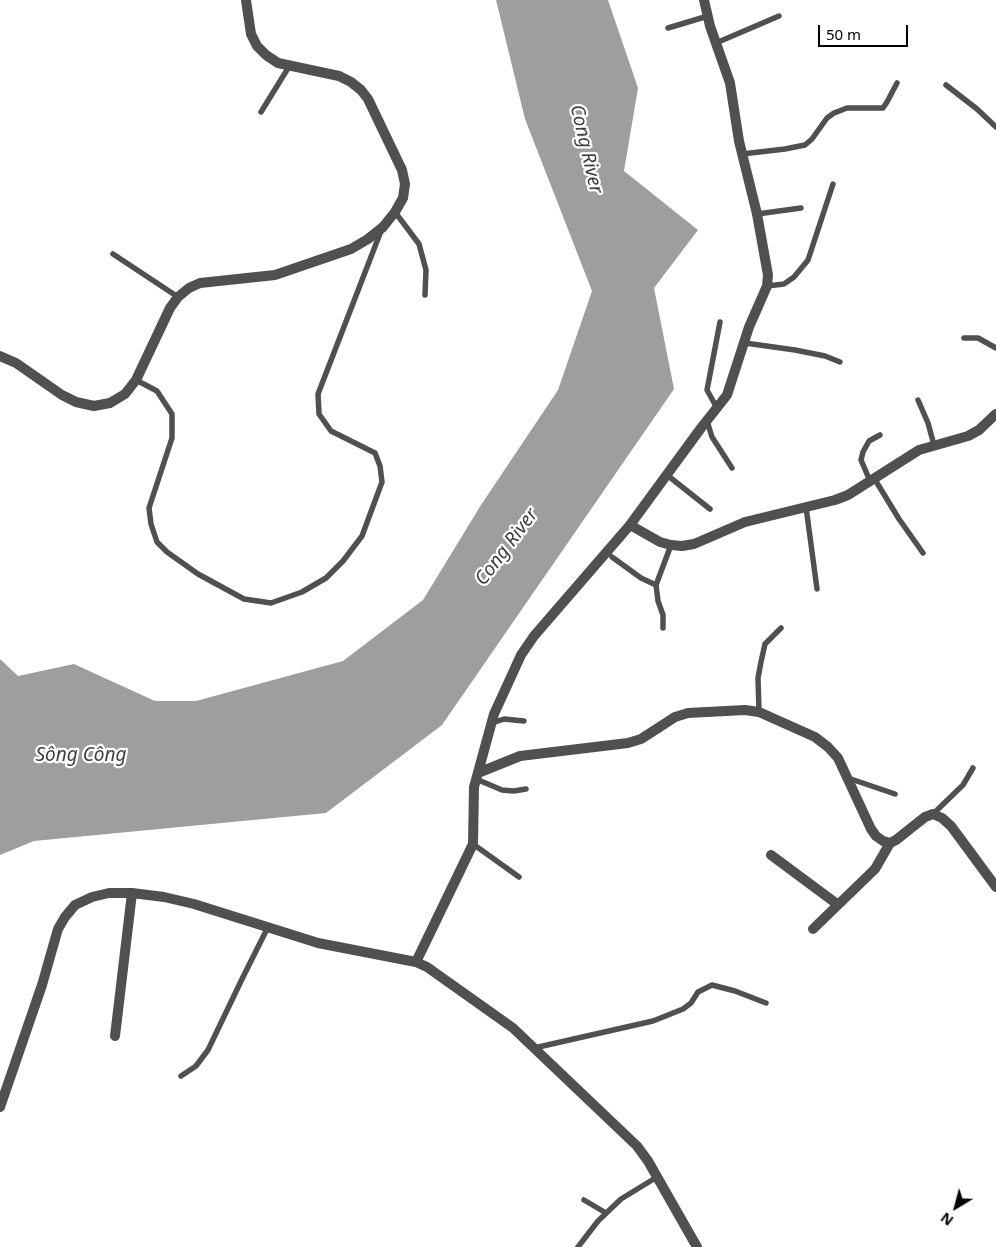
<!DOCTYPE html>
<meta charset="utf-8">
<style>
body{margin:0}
#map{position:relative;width:996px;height:1247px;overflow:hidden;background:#fff;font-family:"Noto Sans",sans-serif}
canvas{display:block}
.north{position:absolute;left:931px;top:1182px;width:50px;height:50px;-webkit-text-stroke:4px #fff;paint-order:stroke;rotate:217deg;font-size:14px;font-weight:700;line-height:20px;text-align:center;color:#000}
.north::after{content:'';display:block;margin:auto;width:18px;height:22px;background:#000;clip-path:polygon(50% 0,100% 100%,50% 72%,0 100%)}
.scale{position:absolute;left:818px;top:25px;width:90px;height:22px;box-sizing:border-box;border:2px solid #000;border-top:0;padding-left:6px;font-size:15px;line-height:18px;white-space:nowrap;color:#000;-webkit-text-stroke:4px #fff;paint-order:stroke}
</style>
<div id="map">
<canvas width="996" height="1247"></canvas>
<div class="north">N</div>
<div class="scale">50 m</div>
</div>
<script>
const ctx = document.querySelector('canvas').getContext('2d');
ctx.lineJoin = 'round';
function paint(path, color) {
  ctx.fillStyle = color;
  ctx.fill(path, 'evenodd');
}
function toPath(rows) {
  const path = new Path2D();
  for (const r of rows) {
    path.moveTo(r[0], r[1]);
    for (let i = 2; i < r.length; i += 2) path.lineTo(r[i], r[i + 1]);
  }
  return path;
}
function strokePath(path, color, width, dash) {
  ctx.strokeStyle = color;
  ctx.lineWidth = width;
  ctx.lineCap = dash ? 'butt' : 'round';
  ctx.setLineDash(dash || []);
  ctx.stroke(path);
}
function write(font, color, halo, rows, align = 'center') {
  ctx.font = font + ' "Noto Sans",sans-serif';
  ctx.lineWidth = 4.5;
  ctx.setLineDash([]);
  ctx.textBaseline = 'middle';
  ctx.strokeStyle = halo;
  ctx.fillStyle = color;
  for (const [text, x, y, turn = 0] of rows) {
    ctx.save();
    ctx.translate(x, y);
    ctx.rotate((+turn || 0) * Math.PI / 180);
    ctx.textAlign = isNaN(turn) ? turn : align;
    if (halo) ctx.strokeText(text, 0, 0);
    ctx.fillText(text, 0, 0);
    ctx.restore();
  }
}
const water = toPath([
 [496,0,608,0,638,88,624,171,698,230,654,288,674,389,442,725,326,813,34,841,0,855,0,659,18,676,74,664,155,701,196,701,343,661,423,600,481,505,558,390,592,291,525,119]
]);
const lane = toPath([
 [668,28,708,16],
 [716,43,779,16],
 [946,85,977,109,996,127],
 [261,112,290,65],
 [742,154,785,149,805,145,812,139,827,118,834,113,847,108,883,108,887,102,897,83],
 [395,212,419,244,426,270,425,295],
 [757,214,801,208],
 [113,254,178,297],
 [767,286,784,284,794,277,808,260,833,184],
 [964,338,978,338,996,348],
 [745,343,795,350,825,356,840,362],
 [136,380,157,391,172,414,172,438,149,508,151,524,157,542,167,552,198,574,244,599,271,603,302,592,326,578,343,561,362,536,382,482,380,466,375,453,331,431,319,414,318,394,381,231],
 [918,400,928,423,934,445],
 [717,408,707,390,720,322],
 [707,421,712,437,732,468],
 [667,475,710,509],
 [874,478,899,519,923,553],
 [870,481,861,460,863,452,869,441,880,435],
 [806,507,817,589],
 [612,557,641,578,656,585],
 [663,628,663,615,658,601,656,585,671,545],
 [759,712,758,678,761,662,765,644,781,628],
 [492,723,504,719,524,721],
 [848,778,895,794],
 [476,779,502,790,514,791,526,789],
 [933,814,963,785,973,768],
 [473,844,519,877],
 [534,1048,653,1021,683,1009,691,1003,698,992,712,985,735,991,766,1003],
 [181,1076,196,1066,208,1050,243,977,268,927],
 [584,1200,606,1213],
 [578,1247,598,1221,621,1199,657,1177]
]);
const street = toPath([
 [0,356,16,363,62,395,76,402,94,406,110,403,125,394,136,380,170,308,178,297,189,288,200,283,275,275,351,249,368,239,383,227,395,212,403,198,405,184,402,170,368,99,361,90,351,82,339,76,278,63,266,55,257,46,251,34,246,0],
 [630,525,660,542,671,545,682,546,694,544,745,522,835,500,848,495,919,450,968,436,979,430,996,414],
 [478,773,520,756,628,743,641,739,675,717,688,713,745,710,759,712,815,737,828,747,838,758,871,829,876,836,883,841,890,843,896,840,925,817,933,814,942,818,951,826,996,887],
 [771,855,837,904],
 [813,929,875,869,890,843],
 [416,962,473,844,474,787,494,714,521,655,534,636,630,525,701,428,727,395,749,327,767,286,768,275,757,214,739,141,730,83,710,26,704,0],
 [115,1036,132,893],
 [0,1107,42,985,58,929,65,917,75,905,92,897,109,893,132,893,164,897,194,904,318,943,416,962,427,967,513,1028,637,1146,648,1161,697,1247]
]);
const waterNames = [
 ["Cong River",586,149,77],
 ["Cong River",507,547,-53],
 ["Sông Công",81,756]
];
paint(water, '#9e9e9e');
strokePath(lane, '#505050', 5.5);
strokePath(street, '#505050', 10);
write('italic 19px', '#3f3f3f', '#fff', waterNames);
</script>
